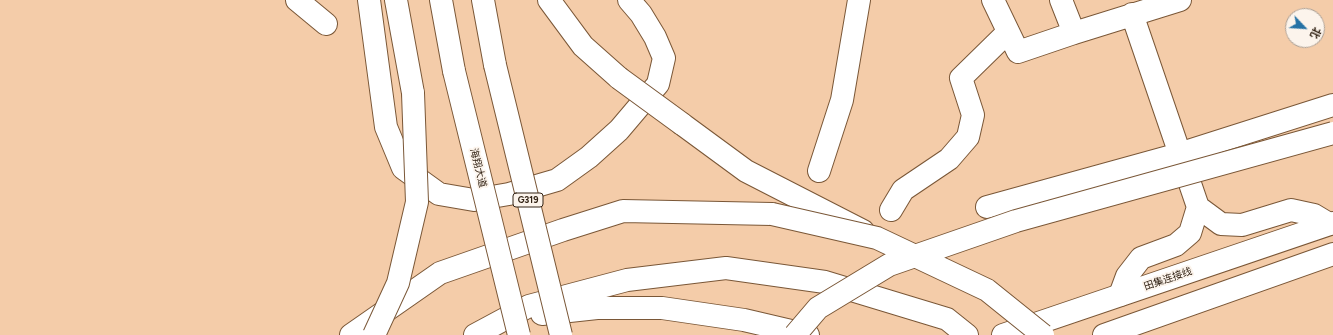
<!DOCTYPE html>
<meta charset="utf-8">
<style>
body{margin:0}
#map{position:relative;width:1333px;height:335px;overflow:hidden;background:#f4cca9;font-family:Figtree,"Noto Sans SC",sans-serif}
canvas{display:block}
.north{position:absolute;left:1285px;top:8px;width:40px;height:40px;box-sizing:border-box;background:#fcf4ec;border:1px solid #aba096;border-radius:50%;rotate:115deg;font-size:11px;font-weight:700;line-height:16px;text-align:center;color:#322315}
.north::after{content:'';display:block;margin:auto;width:14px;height:18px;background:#2672a5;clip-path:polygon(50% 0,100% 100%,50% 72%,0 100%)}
</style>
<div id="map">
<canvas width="1333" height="335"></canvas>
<div class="north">北</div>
</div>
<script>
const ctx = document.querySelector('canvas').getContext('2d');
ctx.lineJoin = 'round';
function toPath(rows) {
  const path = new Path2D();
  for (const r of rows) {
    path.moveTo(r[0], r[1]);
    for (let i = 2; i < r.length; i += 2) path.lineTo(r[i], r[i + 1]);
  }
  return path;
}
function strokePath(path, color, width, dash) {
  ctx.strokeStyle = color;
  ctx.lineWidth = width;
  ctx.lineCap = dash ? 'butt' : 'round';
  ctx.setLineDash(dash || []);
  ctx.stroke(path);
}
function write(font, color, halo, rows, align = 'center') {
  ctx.font = font + ' Figtree,"Noto Sans SC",sans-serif';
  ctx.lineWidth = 3.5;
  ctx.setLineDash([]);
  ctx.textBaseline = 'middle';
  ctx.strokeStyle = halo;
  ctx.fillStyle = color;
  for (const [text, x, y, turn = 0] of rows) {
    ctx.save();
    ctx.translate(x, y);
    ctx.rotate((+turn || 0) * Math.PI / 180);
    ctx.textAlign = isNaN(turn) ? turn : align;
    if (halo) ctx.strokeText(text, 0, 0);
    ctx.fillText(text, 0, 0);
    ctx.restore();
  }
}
const minor = toPath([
 [297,0,326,24],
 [369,0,386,127,403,168,439,194,474,200,509,194,557,180,589,157,619,130,658,84,664,58,655,37,641,14,629,0],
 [993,0,1018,52,1074,33,1180,0],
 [1061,0,1074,33],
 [1132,14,1198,207],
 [819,171,842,100,859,0],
 [987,207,1179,154,1333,105],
 [891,210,903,190,949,159,968,137,973,115,961,78,1008,32],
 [1120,295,1127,276,1141,258,1176,245,1190,233,1198,207,1221,224,1242,225,1291,210,1314,215,1329,224]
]);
const highway = toPath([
 [396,0,413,93],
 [441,0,454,71],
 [483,0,495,65],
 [549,0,583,46,619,78],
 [682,124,746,171,863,231],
 [542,314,597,308,662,308,744,320,808,335],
 [351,335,440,273,563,230,623,211,772,214],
 [475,335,529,306,627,280,726,268,825,282,947,319,967,335],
 [1003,335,1333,223],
 [1104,335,1333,254]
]);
const highwayBridge = toPath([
 [495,65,561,335],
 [454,71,519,335],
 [619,78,682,124],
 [772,214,877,238,987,290,1043,335],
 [374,335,398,283,417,202,413,93],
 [795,335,818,308,889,265,1016,221,1333,133]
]);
const shields = [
 [528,200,30]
];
const shieldNames = [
 ["G319",528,200]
];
const streetNames = [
 ["海翔大道",478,168,76],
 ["田集连接线",1168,279,-19]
];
strokePath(minor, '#7a5737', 24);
strokePath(highway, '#7a5737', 24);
strokePath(minor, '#fff', 22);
strokePath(highway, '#fff', 22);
strokePath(highwayBridge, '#7a5737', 24, []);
strokePath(highwayBridge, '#fff', 22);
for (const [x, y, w] of shields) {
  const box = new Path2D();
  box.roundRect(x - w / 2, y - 7, w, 14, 3);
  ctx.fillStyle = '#fcf4ec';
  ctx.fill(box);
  strokePath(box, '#322315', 1);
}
write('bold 9px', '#322315', null, shieldNames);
write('10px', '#322315', '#fcf4ec', streetNames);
</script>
